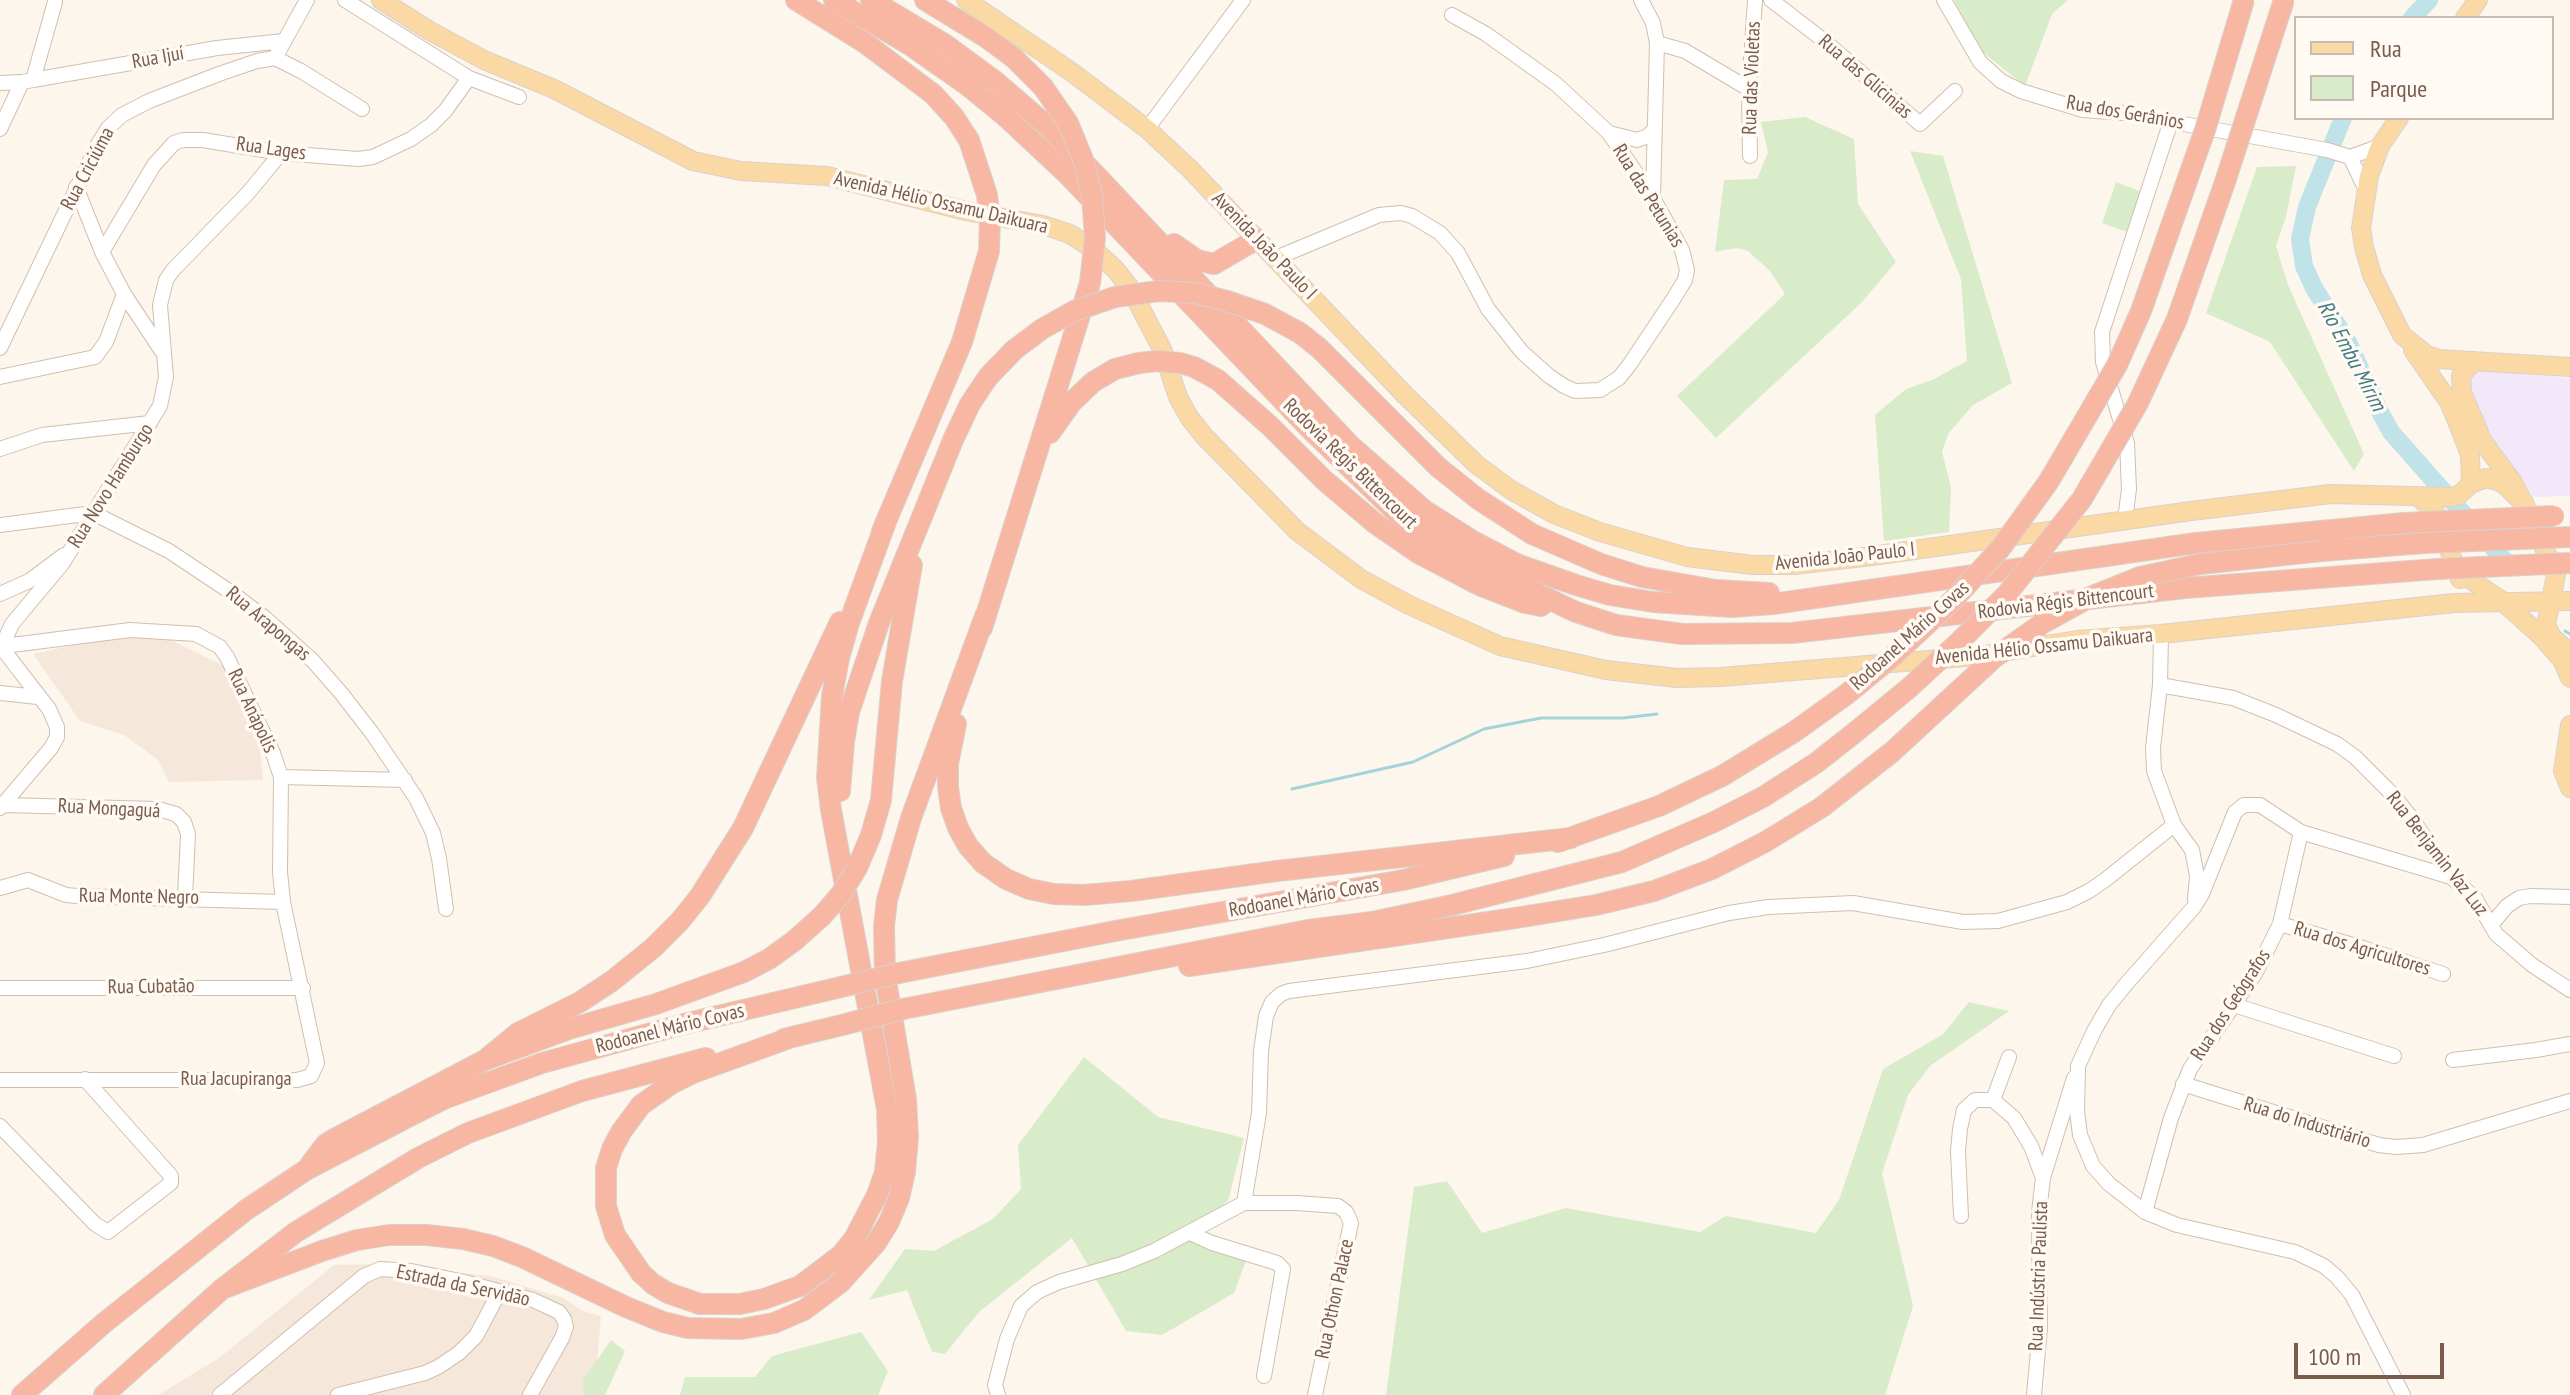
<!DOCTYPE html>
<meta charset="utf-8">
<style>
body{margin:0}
#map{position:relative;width:2570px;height:1395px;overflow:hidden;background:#fdf6ec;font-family:"PT Sans Narrow",sans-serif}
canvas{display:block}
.legend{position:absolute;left:2294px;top:16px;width:260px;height:104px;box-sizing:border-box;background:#fffaf3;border:2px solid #cabbb1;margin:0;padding:10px 14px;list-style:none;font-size:24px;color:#7a5c4d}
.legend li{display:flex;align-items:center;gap:16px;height:40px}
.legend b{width:40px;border:2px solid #cabbb1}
.scale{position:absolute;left:2294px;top:1343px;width:150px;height:36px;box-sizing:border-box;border:4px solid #7a5c4d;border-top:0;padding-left:10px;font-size:24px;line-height:28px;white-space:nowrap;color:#7a5c4d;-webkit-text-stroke:6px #fffaf3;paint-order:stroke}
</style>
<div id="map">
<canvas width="2570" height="1395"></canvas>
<ul class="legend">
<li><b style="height:10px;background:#fbd9a5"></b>Rua</li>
<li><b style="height:22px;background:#d8ecc9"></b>Parque</li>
</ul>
<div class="scale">100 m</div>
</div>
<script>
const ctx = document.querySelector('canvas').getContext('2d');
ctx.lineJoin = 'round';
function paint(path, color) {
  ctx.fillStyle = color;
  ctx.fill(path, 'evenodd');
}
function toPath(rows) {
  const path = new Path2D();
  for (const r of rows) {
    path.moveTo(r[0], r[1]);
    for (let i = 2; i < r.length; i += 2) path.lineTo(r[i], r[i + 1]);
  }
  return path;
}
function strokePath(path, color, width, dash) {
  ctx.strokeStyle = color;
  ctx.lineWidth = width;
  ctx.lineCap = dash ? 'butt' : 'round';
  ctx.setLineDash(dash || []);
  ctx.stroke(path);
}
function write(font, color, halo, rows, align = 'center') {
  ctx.font = font + ' "PT Sans Narrow",sans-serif';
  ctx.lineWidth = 7;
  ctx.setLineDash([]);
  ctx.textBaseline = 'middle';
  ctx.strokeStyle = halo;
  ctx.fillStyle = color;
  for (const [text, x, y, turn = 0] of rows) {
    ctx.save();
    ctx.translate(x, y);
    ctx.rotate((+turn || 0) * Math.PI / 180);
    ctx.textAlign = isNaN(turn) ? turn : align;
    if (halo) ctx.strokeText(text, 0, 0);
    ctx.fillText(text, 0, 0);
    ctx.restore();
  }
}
const residential = toPath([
 [148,629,228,668,259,737,263,780,169,782,158,760,124,735,80,721,33,654],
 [379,1264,491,1276,563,1298,583,1311,601,1316,594,1395,158,1395,219,1358,334,1265]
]);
const education = toPath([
 [2476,370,2570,378,2570,496,2533,497,2519,474,2500,449,2493,445,2467,380]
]);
const green = toPath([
 [1954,0,2068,0,2052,14,2025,86,1980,50],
 [1805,117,1854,139,1858,204,1896,262,1861,303,1716,438,1677,396,1785,294,1770,271,1748,251,1737,248,1715,252,1724,180,1757,179,1768,152,1761,122],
 [1910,151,1943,156,2012,383,1973,405,1948,434,1942,452,1951,487,1949,532,1884,541,1875,415,1906,389,1932,380,1967,361,1961,279],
 [2296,166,2286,217,2276,246,2288,285,2364,454,2354,471,2270,342,2206,313,2257,167],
 [2116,182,2142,192,2127,232,2102,223],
 [1969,1002,2009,1011,1930,1066,1908,1095,1882,1173,1913,1306,1885,1395,1386,1395,1414,1187,1447,1181,1482,1233,1566,1208,1700,1232,1726,1216,1816,1233,1839,1200,1883,1069,1942,1035],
 [1084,1057,1158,1117,1244,1138,1228,1201,1195,1229,1247,1258,1234,1293,1162,1335,1126,1331,1072,1238,979,1312,945,1354,932,1352,907,1290,869,1300,905,1249,934,1251,993,1219,1021,1189,1018,1145],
 [861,1332,888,1371,878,1395,680,1395,685,1377,755,1377,772,1356],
 [611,1340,625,1351,605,1395,584,1395,583,1380]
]);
const stream = toPath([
 [2565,631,2570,634],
 [1292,789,1413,762,1484,729,1541,718,1623,718,1657,714]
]);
const river = toPath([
 [2412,18,2429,0],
 [2343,118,2307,207,2300,239,2304,266,2314,288,2348,342,2379,410,2391,432,2505,561]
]);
const minor = toPath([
 [345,0,469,78,519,97],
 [1641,0,1653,23,1657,43],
 [1771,0,1827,43,1920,124,1955,91],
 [1944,0,1980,62,2001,81,2021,91,2083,110,2123,113,2327,150,2350,157,2366,190],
 [1452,15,1486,34,1556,84,1609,133,1637,140,1648,136,1655,129],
 [275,58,301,71,362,109],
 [33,80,217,48,284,41],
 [0,83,22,82],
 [0,129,22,82,33,80,55,2],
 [1147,129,1243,0],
 [1750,156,1749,89,1755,0],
 [2350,157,2380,146],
 [76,187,102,252,124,294,161,350],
 [1653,198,1657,43,1685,51,1749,89],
 [102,252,154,165,174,143,183,140,203,140,281,153,358,159,373,157,411,139,431,125,445,111,469,78],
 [1276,258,1379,215,1401,213,1412,216,1440,233,1458,253,1488,309,1522,352,1549,376,1564,386,1575,391,1600,390,1619,378,1630,364,1674,298,1685,280,1687,270,1682,250,1653,198,1609,133],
 [0,348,97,146,108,128,122,115,149,101,219,74,257,61,275,58,307,0],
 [0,377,95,357,106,342,124,294],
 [0,449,42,435,150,423],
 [2125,520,2129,489,2127,443,2103,362,2102,332,2171,121],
 [0,525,93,513,169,551,232,593,265,618,313,661,341,693,372,733,416,798,433,833,439,858,446,909],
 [0,594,29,581,64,555],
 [2161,634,2160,685,2153,748,2154,771,2174,825,2192,850,2197,876,2195,899],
 [4,646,130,630,196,634,220,647,227,657,273,753,281,777,405,780],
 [2160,685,2233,698,2276,715,2337,744,2355,757,2394,796,2413,820,2451,877,2475,898,2496,934,2532,965,2570,990],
 [0,693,38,697],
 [3,805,158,809,176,814,184,822,188,834,185,897],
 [0,808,51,748,57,737,57,727,49,709,5,652,7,635,12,624,62,564,160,406,166,377,160,305,166,280,173,270,248,193,281,153],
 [2301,832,2451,877],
 [0,888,28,880,66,895,77,896,283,902],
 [2280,924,2363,948,2443,974],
 [2491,925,2507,906,2519,898,2530,896,2570,897],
 [0,988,303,988],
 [2234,1005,2394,1056],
 [2453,1060,2536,1050,2570,1044],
 [0,1080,297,1080,311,1076,317,1063,283,902,280,872,281,777],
 [2183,1084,2379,1145,2396,1147,2423,1145,2570,1101],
 [1993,1100,2009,1057],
 [0,1126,95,1224,108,1232,171,1183,171,1176,85,1079],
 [1244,1203,1259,1113,1261,1051,1266,1016,1272,1002,1281,994,1289,991,1527,961,1604,945,1729,913,1768,907,1853,903,1963,922,1998,921,2067,902,2089,891,2105,880,2174,825],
 [2145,1212,2171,1118,2190,1069,2256,972,2280,924,2301,832,2260,805,2244,805,2235,812,2202,894,2194,907,2127,983,2109,1005,2094,1031,2078,1066,2077,1111,2080,1135,2093,1166,2109,1184,2145,1212,2177,1225,2295,1252,2324,1266,2337,1277,2352,1295,2403,1395],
 [1961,1216,1958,1151,1960,1129,1964,1110,1975,1100,1993,1100,2014,1118,2031,1146,2043,1178],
 [1190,1233,1212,1243,1277,1263,1283,1269,1264,1376],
 [220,1395,364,1276,380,1269,411,1271,460,1281,533,1300,559,1312,564,1319,566,1327,562,1338,530,1395],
 [338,1395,425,1373,438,1367,459,1353,476,1336,500,1291],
 [998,1395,995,1385,1007,1339,1021,1306,1037,1292,1059,1282,1122,1264,1154,1251,1244,1203,1297,1203,1338,1206,1346,1212,1351,1223,1315,1395],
 [2034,1395,2040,1328,2039,1212,2043,1178,2074,1078]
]);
const major = toPath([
 [381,0,430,31,484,60,554,89,693,161,741,171,827,176,966,211,1043,225,1070,234,1093,249,1115,269,1130,288,1162,349,1178,397,1189,417,1204,436,1297,531,1361,579,1409,605,1500,646,1606,670,1677,678,1721,677,1978,656,2077,640,2161,634,2454,603,2570,601],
 [966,0,1073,73,1147,129,1190,169,1405,395,1476,464,1511,490,1554,514,1600,532,1687,557,1753,565,1794,565,1872,556,2191,511,2331,494,2451,497,2459,495,2471,484,2486,478,2498,481,2506,486,2525,505],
 [2465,18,2478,0],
 [2399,118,2380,146,2369,176,2361,228,2364,247,2372,275,2402,335,2427,355,2438,359,2570,367],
 [2413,350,2449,402,2457,421,2470,455,2471,484],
 [2474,361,2461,376,2462,392,2483,442,2512,481,2525,505,2556,575,2546,625,2552,637,2570,653],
 [2417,496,2435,512,2460,579],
 [2456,570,2501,600,2540,635,2562,660,2570,678],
 [2570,725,2563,771,2570,788]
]);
const highway = toPath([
 [796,0,865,43,933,94,954,117,969,140,987,195],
 [834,0,910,45,967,85,1005,116,1068,175,1308,427,1399,515,1436,541,1475,564,1576,612,1616,625,1682,634,1792,633,2185,588,2437,569],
 [871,0,946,45,995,81,1045,124,1094,173,1350,445,1424,510,1473,541,1519,565,1576,585,1610,595,1653,602,1732,607,1773,604,2196,543,2404,523],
 [925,0,984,36,1014,58,1043,87],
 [1174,244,1197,260,1214,264,1257,239],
 [1300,333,1319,348,1438,467,1478,499,1532,534,1601,564,1642,577,1716,590,1769,593],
 [1180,363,1194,367,1218,380,1270,426,1324,480,1376,524,1418,553,1479,585,1525,603,1541,606],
 [1050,433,1072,402,1093,382,1115,369,1139,363],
 [882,531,962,342,989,251],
 [2322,551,2424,543],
 [982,628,1090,283],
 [956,724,948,764,948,787,951,808,958,828,968,846,983,863,1006,879,1029,889,1054,894,1084,895,1131,891,1277,871,1571,838],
 [840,791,844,742,849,712,879,623,953,440,970,404,988,377,1014,350],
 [1558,842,1659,806,1722,776],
 [857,868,871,835,881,800,892,681,912,565],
 [1189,966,1509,919,1596,905,1654,891,1712,869,1765,842,1822,807],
 [899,973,1115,931,1403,880,1504,856],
 [903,1009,1205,950,1308,930,1372,922,1452,905,1622,862,1714,822,1763,797],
 [795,1036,693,1073,671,1084,641,1105,621,1132,612,1149,606,1168,606,1206,615,1235,641,1273,653,1284,668,1293,700,1304,740,1304,764,1299,800,1286,841,1255,854,1239,877,1195,885,1172,888,1142,887,1109,831,810,827,778,832,696,839,658,849,623,887,519],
 [784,1039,842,1025],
 [485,1060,518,1033,580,1002,612,981,653,948,680,921,700,896,743,828,840,622],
 [310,1165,326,1144,336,1138,485,1060,569,1029,656,1004,744,972,769,959,794,941,822,916],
 [222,1289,322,1251,357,1240,389,1235,427,1235,463,1239,493,1246,522,1257,626,1307,663,1322,688,1328,741,1329,774,1323,804,1310,840,1283,876,1243,889,1222,899,1198,905,1172,908,1137,906,1099,885,975,884,926,887,900,911,818,985,616],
 [22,1395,104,1323,246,1210,306,1170,408,1117,446,1098,542,1063,684,1024,841,987],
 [104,1395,222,1289,296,1232,418,1158,468,1133,582,1091,706,1058]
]);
const highwayBridge = toPath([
 [1043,87,1068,123,1084,162,1092,196,1095,238,1090,283],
 [987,195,990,220,989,251],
 [1014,350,1042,329,1074,311,1115,297,1159,291,1195,293,1227,301,1265,314,1300,333],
 [1139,363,1158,361,1180,363],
 [2404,523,2554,516],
 [2424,543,2570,537],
 [2437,569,2570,563],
 [1722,776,1794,732,1847,694,1892,657,1954,599,2000,549,2049,481,2117,365,2141,311,2205,130,2244,0],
 [1763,797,1816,763,1853,734,1909,688,1961,640,2007,594,2082,499,2138,403,2177,319,2225,182,2284,0],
 [1822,807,1892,752,1995,657,2043,623,2090,597,2140,577,2200,564,2322,551],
 [822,916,841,894,857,868],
 [841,987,899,973],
 [842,1025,903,1009]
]);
const streetNames = [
 ["Rua Ijuí",158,58,-10],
 ["Rua das Glicinias",1865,77,41],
 ["Rua das Violetas",1752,78,-88],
 ["Rua dos Gerânios",2125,113,10],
 ["Rua Lages",271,149,8],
 ["Rua Criciúma",88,169,-62],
 ["Rua das Petunias",1648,196,58],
 ["Avenida Hélio Ossamu Daikuara",941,203,13],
 ["Avenida João Paulo I",1264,246,46],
 ["Rodovia Régis Bittencourt",1350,464,44],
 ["Rua Novo Hamburgo",111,486,-58],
 ["Avenida João Paulo I",1845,557,-6],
 ["Rodovia Régis Bittencourt",2066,602,-7],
 ["Rua Arapongas",268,624,40],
 ["Rodoanel Mário Covas",1910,636,-42],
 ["Avenida Hélio Ossamu Daikuara",2044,647,-6],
 ["Rua Anápolis",252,711,65],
 ["Rua Mongaguá",109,809,3],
 ["Rua Benjamin Vaz Luz",2437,854,52],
 ["Rua Monte Negro",139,897,1],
 ["Rodoanel Mário Covas",1304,898,-10],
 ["Rua dos Agricultores",2362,949,17],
 ["Rua Cubatão",151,987,-1],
 ["Rua dos Geógrafos",2231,1005,-57],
 ["Rodoanel Mário Covas",670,1029,-14],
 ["Rua Jacupiranga",236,1079],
 ["Rua do Industriário",2307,1123,17],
 ["Rua Indústria Paulista",2039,1276,-88],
 ["Estrada da Servidão",463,1286,12],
 ["Rua Othon Palace",1335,1299,-78]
];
const waterNames = [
 ["Rio Embu Mirim",2351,356,62]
];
paint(residential, '#f5e8da');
paint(education, '#f3e8fa');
paint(green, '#d8ecc9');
strokePath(stream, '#a5d3da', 3);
strokePath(river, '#bfe3e8', 18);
strokePath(minor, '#d1beb0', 16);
strokePath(major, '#dad1cd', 20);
strokePath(highway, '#dad1cd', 22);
strokePath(minor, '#fff', 14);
strokePath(major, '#fbd9a5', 18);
strokePath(highway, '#f7b7a3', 20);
strokePath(highwayBridge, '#dad1cd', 22, []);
strokePath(highwayBridge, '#f7b7a3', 20);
write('20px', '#7a5c4d', '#fffaf3', streetNames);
write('italic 22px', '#437c86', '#fffaf3', waterNames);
</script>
